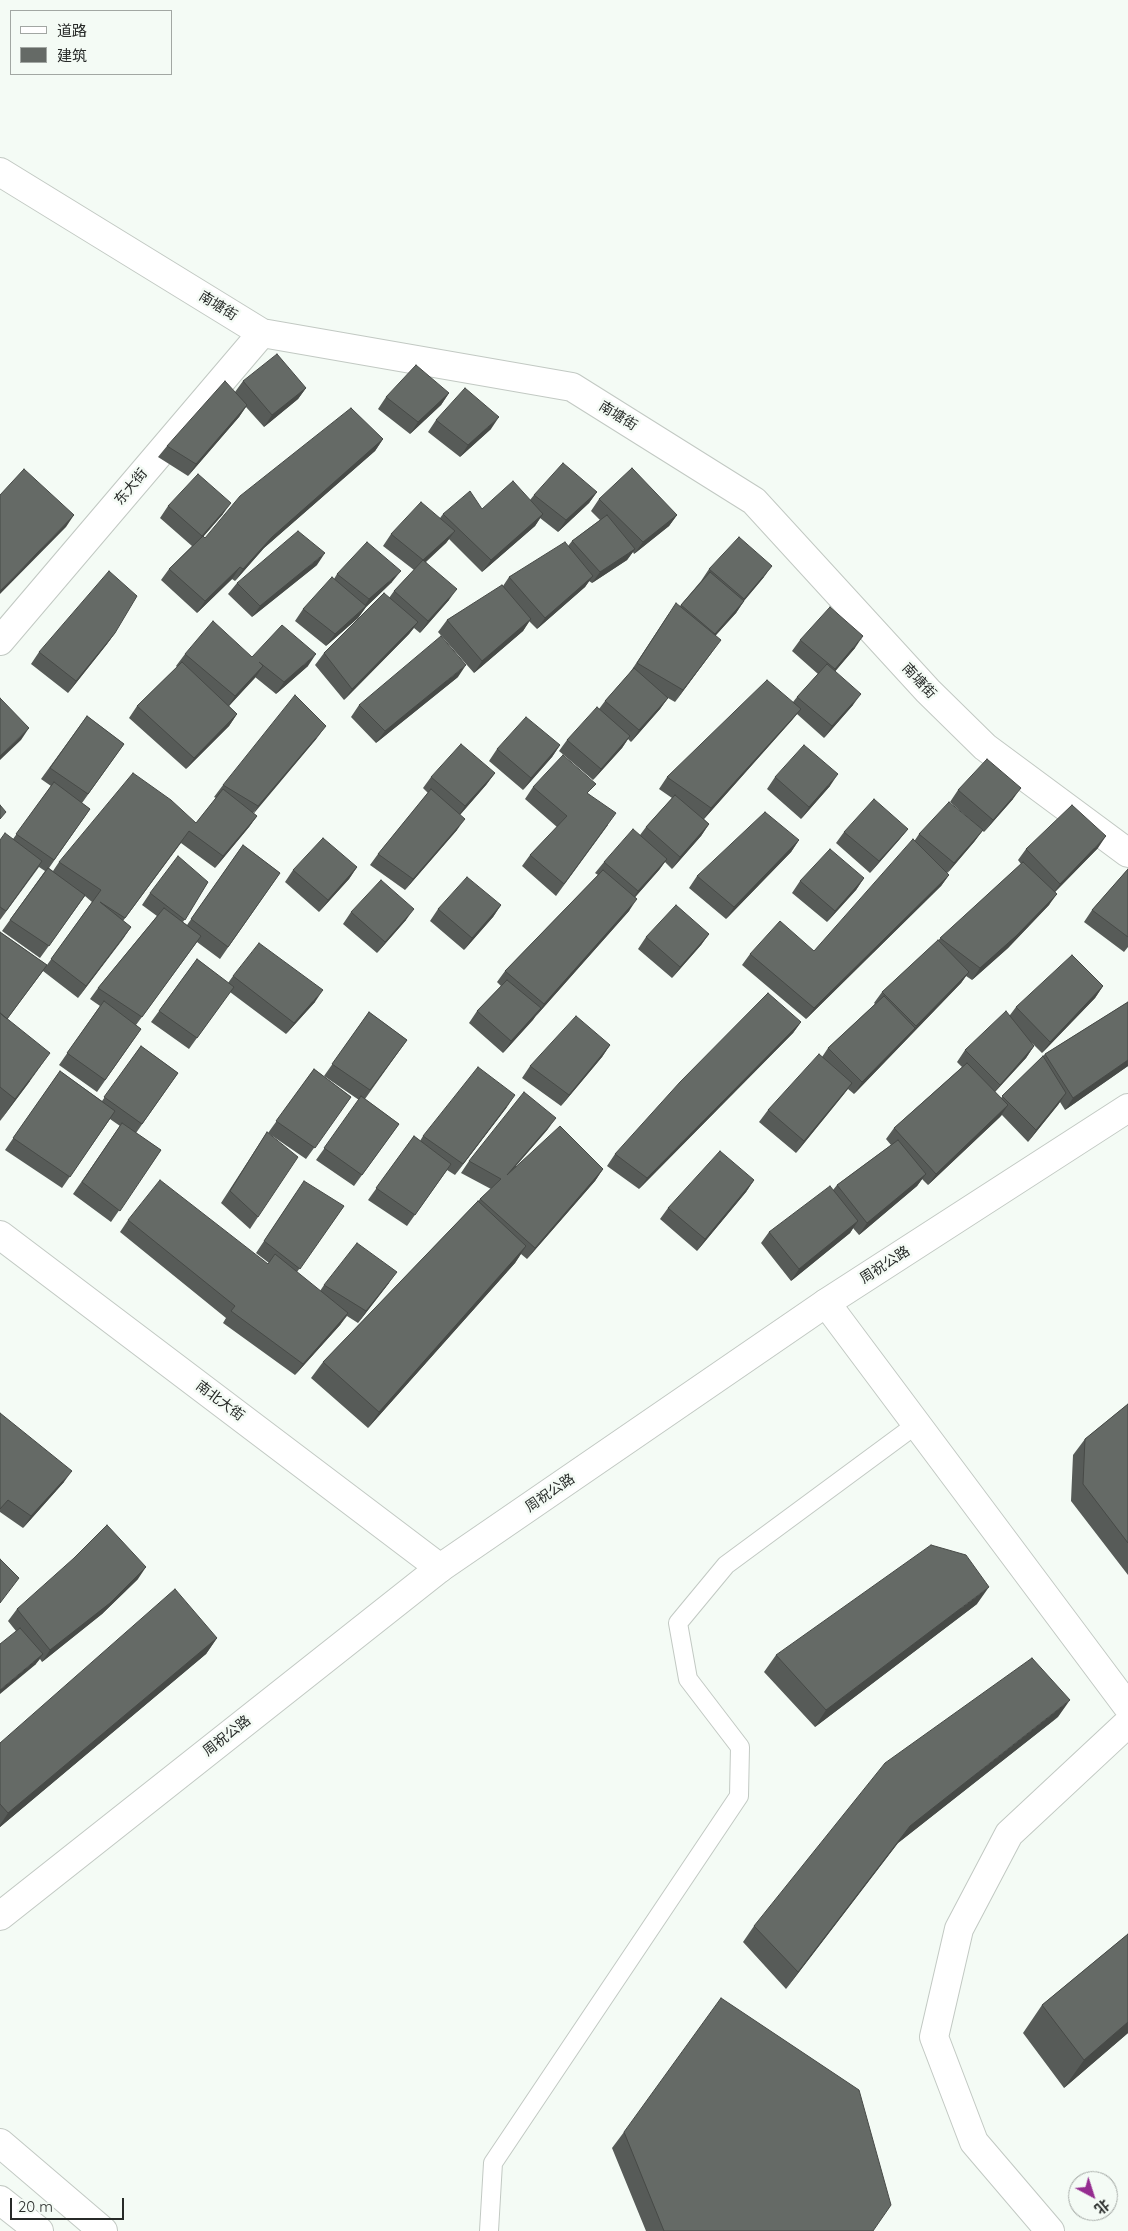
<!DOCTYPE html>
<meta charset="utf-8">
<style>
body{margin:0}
#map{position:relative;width:1128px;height:2231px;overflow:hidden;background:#f4fbf5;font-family:Quicksand,"Noto Sans SC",sans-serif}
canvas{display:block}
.legend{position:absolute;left:10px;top:10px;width:162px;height:65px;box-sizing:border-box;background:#f4fbf5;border:1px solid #a2a7a3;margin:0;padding:6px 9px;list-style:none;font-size:15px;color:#272a28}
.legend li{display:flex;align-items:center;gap:10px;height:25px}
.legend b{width:25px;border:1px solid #a2a7a3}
.north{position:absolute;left:1068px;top:2171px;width:50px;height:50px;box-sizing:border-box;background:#f4fbf5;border:1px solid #a2a7a3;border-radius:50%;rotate:140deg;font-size:14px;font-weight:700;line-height:20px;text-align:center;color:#272a28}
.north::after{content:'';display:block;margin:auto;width:18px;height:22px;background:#952d90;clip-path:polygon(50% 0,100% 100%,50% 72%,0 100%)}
.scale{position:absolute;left:10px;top:2198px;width:114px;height:22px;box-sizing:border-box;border:2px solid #272a28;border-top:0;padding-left:6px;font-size:15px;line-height:18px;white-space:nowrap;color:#272a28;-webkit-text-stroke:4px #f4fbf5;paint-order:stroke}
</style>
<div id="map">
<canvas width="1128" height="2231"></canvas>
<ul class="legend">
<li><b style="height:6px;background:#fff"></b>道路</li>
<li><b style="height:14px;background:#656a66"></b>建筑</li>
</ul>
<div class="north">北</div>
<div class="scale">20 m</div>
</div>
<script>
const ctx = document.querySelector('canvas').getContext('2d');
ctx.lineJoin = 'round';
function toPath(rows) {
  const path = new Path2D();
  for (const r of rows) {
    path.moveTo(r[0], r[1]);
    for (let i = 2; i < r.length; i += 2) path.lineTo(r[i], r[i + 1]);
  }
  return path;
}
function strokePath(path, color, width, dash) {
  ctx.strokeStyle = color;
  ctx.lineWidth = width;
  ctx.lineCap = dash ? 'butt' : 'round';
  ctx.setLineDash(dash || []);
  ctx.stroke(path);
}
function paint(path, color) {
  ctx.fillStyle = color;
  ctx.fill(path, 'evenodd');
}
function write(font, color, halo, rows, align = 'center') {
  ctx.font = font + ' Quicksand,"Noto Sans SC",sans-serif';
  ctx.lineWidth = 5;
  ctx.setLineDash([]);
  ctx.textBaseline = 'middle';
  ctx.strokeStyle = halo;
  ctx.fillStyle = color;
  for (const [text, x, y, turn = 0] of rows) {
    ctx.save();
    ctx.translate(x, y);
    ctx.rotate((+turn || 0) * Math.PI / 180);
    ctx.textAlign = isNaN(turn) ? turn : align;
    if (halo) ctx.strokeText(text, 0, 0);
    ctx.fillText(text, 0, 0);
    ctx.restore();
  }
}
const lane = toPath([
 [489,2231,493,2163,739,1796,740,1747,688,1679,678,1623,726,1565,917,1424]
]);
const street = toPath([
 [0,172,262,333,572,387,754,501,928,691,985,747,1128,853],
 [0,641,262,333],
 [0,1235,440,1568],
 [826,1303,1128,1707],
 [1050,2231,974,2142,934,2037,959,1929,1009,1834,1128,1723]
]);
const secondary = toPath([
 [0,1916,440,1568,826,1303,1128,1108],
 [0,2143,103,2231],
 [0,2200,39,2231]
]);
const wall = toPath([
 [243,381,306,388,298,399,264,427,246,407,239,417,188,476,158,457,167,446,235,392],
 [449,393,441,405,410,434,378,409,386,397],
 [436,420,491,429,460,457,428,432],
 [383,439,375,451,264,548,235,581,232,579,197,613,161,580,169,569,192,546,160,518,168,506,223,514,203,537,205,538],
 [597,492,589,503,558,532,540,518,535,526,482,572,449,539,446,543,426,562,449,600,420,633,414,628,409,634,344,700,315,665,324,653,389,598,394,591,414,570,383,546,391,534,440,518,443,514,482,509,530,500,534,495],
 [599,499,677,515,669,526,634,554,633,552,627,560,592,583,589,581,585,587,537,629,529,621,523,631,474,673,438,632,447,620,503,586,509,577,568,546,572,541,600,520,591,511],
 [317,565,252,617,228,594,237,583],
 [709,569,764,577,744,601,736,613,715,636,712,652,675,702,668,698,660,709,631,742,628,739,622,748,593,780,559,751,567,740,599,709,605,701,629,674,668,615,680,606,701,581],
 [337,574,392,582,366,607,358,618,326,646,295,621,303,609,334,579],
 [115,633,107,644,68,693,31,664,39,652],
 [800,640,855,648,835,671,853,705,824,738,797,714,792,720,704,819,709,824,701,836,672,869,665,862,659,870,635,897,629,911,503,1053,469,1023,477,1011,501,986,497,982,505,971,598,875,595,873,604,862,640,835,646,827,672,798,659,789,667,777,793,702,797,697,818,674,792,651],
 [185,654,252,657,308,666,276,694,255,677,229,706,237,714,229,726,186,769,129,718,137,706,177,667,176,666],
 [458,677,376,743,351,717,359,705],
 [87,716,124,744,82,803,90,809,49,868,53,871,59,862,196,823,216,798,214,797,223,785,317,738,253,813,257,816,249,827,215,868,181,843,123,921,131,927,78,998,43,971,7,1019,30,1081,0,1121,0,932,47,965,92,902,85,896,40,958,2,931,45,871,39,867,0,920,0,840,13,839,51,786,41,779],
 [560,745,552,757,523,790,489,761,497,749],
 [495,773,486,785,460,815,457,830,405,890,370,865,378,854,428,793,423,788,431,777],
 [775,777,830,786,801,819,767,789],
 [533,787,589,794,608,825,556,896,522,866,530,855,557,827,525,799],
 [958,790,1013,799,984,832,950,802],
 [908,829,899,840,870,873,836,843,844,832],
 [983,830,974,842,947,873,949,875,941,886,806,1019,742,965,750,954,814,951,915,840,919,834],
 [799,840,791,852,726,919,689,888,697,876],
 [243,845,280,873,220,959,197,942,136,1025,141,1029,97,1092,59,1065,100,1006,90,999,98,988,157,916,142,905,150,893,208,882,183,922,187,925],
 [1098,848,1055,892,1049,905,1008,948,972,980,966,976,961,983,854,1094,848,1089,796,1153,759,1122,768,1110,822,1057,828,1048,875,1004,874,1003,882,992,1021,864,1018,860,1026,849],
 [357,867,349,879,319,912,285,882,293,870],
 [1128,869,1128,947,1124,952,1084,922,1092,910],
 [864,878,856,890,827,922,792,893,800,881],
 [501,905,493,917,464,950,430,921,438,909],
 [351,912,406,920,377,953,343,924],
 [709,934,701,945,672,978,638,949,646,937],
 [197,959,228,983,233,976,315,1002,286,1034,230,992,189,1049,151,1022],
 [1103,986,1095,998,1042,1053,1030,1041,1034,1046,1026,1058,995,1092,1001,1098,1045,1054,1128,1002,1128,1066,1065,1110,1060,1102,1028,1142,1002,1115,928,1185,922,1179,917,1186,859,1235,853,1228,850,1233,791,1281,761,1243,769,1232,833,1190,837,1185,891,1145,886,1139,894,1128,962,1067,957,1062,965,1050,1010,1015,1016,1007],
 [369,1012,407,1040,365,1099,399,1124,354,1186,316,1160,359,1100,324,1076],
 [801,1022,793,1033,639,1189,607,1166,615,1154],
 [610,1045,602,1057,561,1106,522,1078,530,1066],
 [141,1046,178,1073,136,1133,161,1150,111,1222,73,1194,120,1126,110,1119,62,1188,5,1150,60,1071,102,1101],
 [314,1069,351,1097,306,1159,268,1133],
 [507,1107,455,1175,447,1170,407,1226,368,1200,414,1136,420,1141,423,1136],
 [548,1129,516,1166,603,1169,595,1181,527,1259,521,1254,515,1263,368,1428,311,1378,323,1362,480,1199,491,1189,461,1173,469,1161],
 [267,1132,258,1217,250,1229,221,1203],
 [754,1180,746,1192,697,1251,660,1219,668,1208],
 [296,1193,344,1206,297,1272,320,1291,324,1285,389,1283,358,1323,347,1316,340,1325,295,1375,223,1323,226,1318,120,1232,128,1220,268,1264,269,1263,256,1253],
 [1128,1404,1128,1575,1071,1501,1073,1455,1085,1439],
 [0,1413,64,1482,23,1528,0,1512],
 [138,1579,102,1614,42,1662,40,1659,35,1665,16,1631,8,1621,17,1609],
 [977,1604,815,1727,764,1672,776,1655],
 [217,1638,206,1654,0,1827,0,1830,0,1743],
 [1058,1717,898,1843,786,1989,743,1942,754,1926],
 [1128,1934,1128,2033,1064,2088,1023,2033,1042,2005],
 [624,2132,873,2231,646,2231,612,2148]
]);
const shadedWall = toPath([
 [306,388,298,399,264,427,272,415],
 [449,393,441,405,410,434,418,422],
 [247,405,239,417,188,476,196,464],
 [499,417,491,429,460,457,468,445],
 [383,439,375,451,264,548,235,581,243,569,272,537],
 [597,492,589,503,558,532,566,520],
 [231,503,223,514,194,547,202,536],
 [543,514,535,526,482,572,491,560],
 [74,515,66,527,0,594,0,591],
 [677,515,669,526,634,554,643,542],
 [455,531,446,543,415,571,423,560],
 [635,549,627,560,592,583,600,572],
 [325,553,317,565,252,617,260,606],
 [772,566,764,577,736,610,744,599],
 [240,567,232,579,197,613,205,601],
 [401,571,392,582,366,607,358,618,326,646,335,634,362,610,369,599],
 [593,576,585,587,537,629,545,618],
 [457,589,449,600,420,633,428,621],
 [744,601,736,613,707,645,715,634],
 [531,619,523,631,474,673,482,661],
 [418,622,409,634,344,700,352,689],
 [115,633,107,644,68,693,76,681],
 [863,636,855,648,827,681,835,669],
 [721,640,712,652,675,702,683,690],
 [316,654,308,666,276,694,284,682],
 [466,665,458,677,376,743,385,731],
 [263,666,255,678,227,708,235,696],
 [861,694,853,705,824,738,832,726],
 [668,698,660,709,631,742,639,730],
 [801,709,792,720,703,820,711,808],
 [237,714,229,726,186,769,194,758],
 [326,726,317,738,250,818,258,806],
 [29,728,21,740,0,760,0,756],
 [630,736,622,748,593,780,601,769],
 [560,745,552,757,523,790,531,778],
 [495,773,486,785,457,818,465,806],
 [838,774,830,786,801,819,809,807],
 [1021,788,1013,799,984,832,993,820],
 [257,816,249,827,215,868,223,856],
 [465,819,457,830,405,890,413,879],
 [709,824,701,836,672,869,680,857],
 [908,829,899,840,870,873,879,861],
 [983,830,974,842,946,875,954,863],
 [1106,836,1098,848,1052,895,1060,884],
 [799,840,791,852,726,919,734,907],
 [667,859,659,870,630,903,638,891],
 [357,867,349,879,319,912,328,900],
 [949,875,941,886,806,1019,814,1008],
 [864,878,856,890,827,922,835,911],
 [1057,894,1049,905,1008,948,972,980,980,968],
 [637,899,629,911,536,1016,544,1004],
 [501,905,493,917,464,950,472,938],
 [414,909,406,920,377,953,385,942],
 [131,927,123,939,78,998,86,986],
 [709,934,701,945,672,978,680,967],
 [969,972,961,983,854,1094,862,1082],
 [1103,986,1095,998,1042,1053,1050,1042],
 [323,990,315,1002,286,1034,294,1023],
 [541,1008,533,1020,503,1053,511,1041],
 [801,1022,793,1033,639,1189,647,1178],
 [610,1045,602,1057,561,1106,569,1095],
 [1034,1046,1026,1058,991,1096,1000,1085],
 [50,1053,30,1081,0,1121,15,1099],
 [1128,1060,1128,1066,1065,1110,1073,1098],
 [852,1083,844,1094,796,1153,804,1141],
 [1066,1093,1058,1105,1028,1142,1036,1130],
 [515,1095,507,1107,455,1175,463,1164],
 [1008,1105,1000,1117,928,1185,936,1174],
 [556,1118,548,1129,498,1186,507,1175],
 [603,1169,595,1181,527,1259,535,1248],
 [926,1174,917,1186,859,1235,867,1223],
 [754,1180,746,1192,697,1251,705,1239],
 [858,1221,850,1233,791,1281,799,1269],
 [526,1246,515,1263,368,1428,379,1412],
 [397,1272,389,1283,358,1323,366,1311],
 [348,1313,340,1325,295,1375,303,1364],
 [72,1471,64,1482,23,1528,31,1516],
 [146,1567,138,1579,102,1614,42,1662,50,1650],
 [989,1587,977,1604,815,1727,826,1710],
 [217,1638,206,1654,0,1827,0,1825,8,1813],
 [43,1654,35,1665,0,1694,0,1690],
 [1070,1700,1058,1717,898,1843,786,1989,798,1972,910,1826],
 [1128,2022,1128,2033,1064,2088,1084,2060]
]);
const building = toPath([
 [277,354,306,388,272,415,243,381,277,354],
 [416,365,449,393,418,422,386,397,416,365],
 [225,381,247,405,196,464,167,446,225,381],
 [465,388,499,417,468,445,436,420,465,388],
 [351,408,383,439,272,537,243,569,240,567,205,601,169,569,203,536,205,538,240,496,351,408],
 [563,463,597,492,566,520,534,495,563,463],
 [632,468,677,515,643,542,599,499,632,468],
 [24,469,74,515,0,591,0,495,24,469],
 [198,474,231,503,202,536,168,506,198,474],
 [513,481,543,514,491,560,443,514,470,491,482,509,513,481],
 [421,502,455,531,423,560,457,589,428,621,394,591,423,560,391,534,421,502],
 [607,515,635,549,600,572,572,541,607,515],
 [298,531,325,553,260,606,237,583,298,531],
 [739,537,772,566,744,599,709,569,739,537],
 [367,542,401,571,369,599,337,574,367,542],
 [565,542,593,576,545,618,509,577,565,542],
 [109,571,137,596,115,633,76,681,39,652,109,571],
 [710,572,744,601,715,634,681,605,710,572],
 [332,577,366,606,335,634,303,609,332,577],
 [502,585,531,619,482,661,447,620,502,585],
 [384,593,418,622,352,689,324,653,384,593],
 [676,603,721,640,683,690,637,663,676,603],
 [830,607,863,636,835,669,800,640,830,607],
 [213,621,252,657,282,625,316,654,284,682,259,662,263,666,235,696,185,654,213,621],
 [441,636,466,665,385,731,359,705,441,636],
 [182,662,237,714,194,758,137,706,182,662],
 [827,664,861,694,832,726,797,697,827,664],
 [634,668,668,698,639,730,605,701,634,668],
 [767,680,801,709,711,808,667,777,767,680],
 [295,695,326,726,258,806,223,785,295,695],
 [0,698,29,728,0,756,0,698],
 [597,707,630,736,601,769,567,740,597,707],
 [87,716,124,744,88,794,50,768,87,716],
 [526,717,560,745,531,778,497,749,526,717],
 [461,744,495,773,465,806,431,777,461,744],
 [804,745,838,774,809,807,775,777,804,745],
 [563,755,596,784,587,793,616,813,564,884,530,855,567,816,533,787,563,755],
 [987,759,1021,788,993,820,958,790,987,759],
 [133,773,171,800,196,823,223,789,257,816,223,856,189,831,125,918,100,902,131,927,86,986,51,959,101,890,59,862,133,773],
 [54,782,90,809,54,860,16,834,54,782],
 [431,789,465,819,413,879,378,854,431,789],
 [675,795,709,824,680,857,646,827,675,795],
 [874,799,908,829,879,861,844,832,874,799],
 [949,802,983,830,954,863,919,834,949,802],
 [0,805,6,812,0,819,0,805],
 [1072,805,1106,836,1060,884,1026,849,1072,805],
 [765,812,799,840,734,907,697,876,765,812],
 [633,829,667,859,638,891,604,862,633,829],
 [5,833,42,861,6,911,0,907,0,840,5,833],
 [323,838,357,867,328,900,293,870,323,838],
 [913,839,949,875,814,1008,750,954,780,921,814,951,913,839],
 [243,845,280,873,228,947,191,919,243,845],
 [830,849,864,878,835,911,800,881,830,849],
 [178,856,208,882,185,920,150,893,178,856],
 [1023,862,1057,894,1016,936,980,968,940,938,1023,862],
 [48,868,85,895,49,946,10,920,48,868],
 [1128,869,1128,937,1092,910,1128,869],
 [603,870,637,899,544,1004,505,971,603,870],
 [467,877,501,905,472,938,438,909,467,877],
 [381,880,414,909,385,942,351,912,381,880],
 [676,905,709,934,680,967,646,937,676,905],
 [164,908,201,936,142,1017,98,988,164,908],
 [0,932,47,965,7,1019,0,1013,0,932],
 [938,940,969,972,916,1026,882,992,938,940],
 [259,943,323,990,294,1023,233,976,259,943],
 [1072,955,1103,986,1050,1042,1016,1007,1072,955],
 [197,959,234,987,197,1038,159,1011,197,959],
 [507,980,541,1008,511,1041,477,1011,507,980],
 [768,993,801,1022,647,1178,615,1154,680,1082,768,993],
 [884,996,915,1028,862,1082,828,1048,884,996],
 [104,1001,141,1029,105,1080,67,1053,104,1001],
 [1128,1002,1128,1060,1073,1098,1045,1054,1128,1002],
 [1006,1011,1034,1046,1000,1085,965,1050,1006,1011],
 [369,1012,407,1040,370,1090,332,1064,369,1012],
 [0,1013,50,1053,15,1099,0,1087,0,1013],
 [576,1016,610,1045,569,1095,530,1066,576,1016],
 [141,1046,178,1073,142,1124,104,1097,141,1046],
 [819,1054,852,1083,804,1141,768,1110,819,1054],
 [1043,1056,1066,1093,1036,1130,1002,1096,1043,1056],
 [967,1063,1008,1105,936,1174,894,1128,967,1063],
 [478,1067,515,1095,463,1164,423,1136,478,1067],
 [314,1069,351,1097,315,1148,276,1121,314,1069],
 [60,1071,115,1111,70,1177,13,1138,60,1071],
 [524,1092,556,1118,507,1175,560,1126,603,1169,535,1248,480,1199,501,1179,469,1161,524,1092],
 [361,1096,399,1124,362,1175,324,1148,361,1096],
 [122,1123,161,1150,120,1211,82,1182,122,1123],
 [267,1132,298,1157,258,1217,230,1191,267,1132],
 [414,1136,451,1164,415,1215,376,1188,414,1136],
 [898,1140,926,1174,867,1223,837,1185,898,1140],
 [720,1151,754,1180,705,1239,668,1208,720,1151],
 [160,1180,268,1264,275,1254,348,1313,303,1364,231,1311,235,1306,128,1220,160,1180],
 [304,1181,344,1206,300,1269,264,1241,304,1181],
 [830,1186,858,1221,799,1269,769,1232,830,1186],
 [478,1201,526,1246,379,1412,323,1362,478,1201],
 [357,1243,397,1272,366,1311,324,1285,357,1243],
 [1128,1404,1128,1543,1083,1484,1085,1439,1128,1404],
 [0,1413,72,1471,31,1516,8,1500,0,1509,0,1413],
 [107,1525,146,1567,110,1603,50,1650,17,1609,74,1558,107,1525],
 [931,1545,966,1555,989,1587,826,1710,776,1655,931,1545],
 [0,1559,19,1578,0,1603,0,1559],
 [175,1589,217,1638,8,1813,0,1804,0,1743,175,1589],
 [20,1628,43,1654,0,1690,0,1644,20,1628],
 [1032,1658,1070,1700,910,1826,798,1972,754,1926,885,1763,1032,1658],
 [1128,1934,1128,2022,1084,2060,1042,2005,1128,1934],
 [721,1998,859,2090,891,2205,873,2231,664,2231,624,2132,721,1998]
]);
const streetNames = [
 ["南塘街",218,306,32],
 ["南塘街",618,416,32],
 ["东大街",131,487,-50],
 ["南塘街",919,681,47],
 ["周祝公路",885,1265,-33],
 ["南北大街",220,1401,37],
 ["周祝公路",550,1493,-34],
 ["周祝公路",227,1736,-38]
];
strokePath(lane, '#c2c9c3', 20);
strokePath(street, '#c2c9c3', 30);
strokePath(secondary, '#c2c9c3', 30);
strokePath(lane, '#fff', 18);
strokePath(street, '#fff', 28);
strokePath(secondary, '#fff', 28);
paint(wall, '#575b58');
paint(shadedWall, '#474a47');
paint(building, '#656a66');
strokePath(building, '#474a47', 1);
write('14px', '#272a28', '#f4fbf5', streetNames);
</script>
